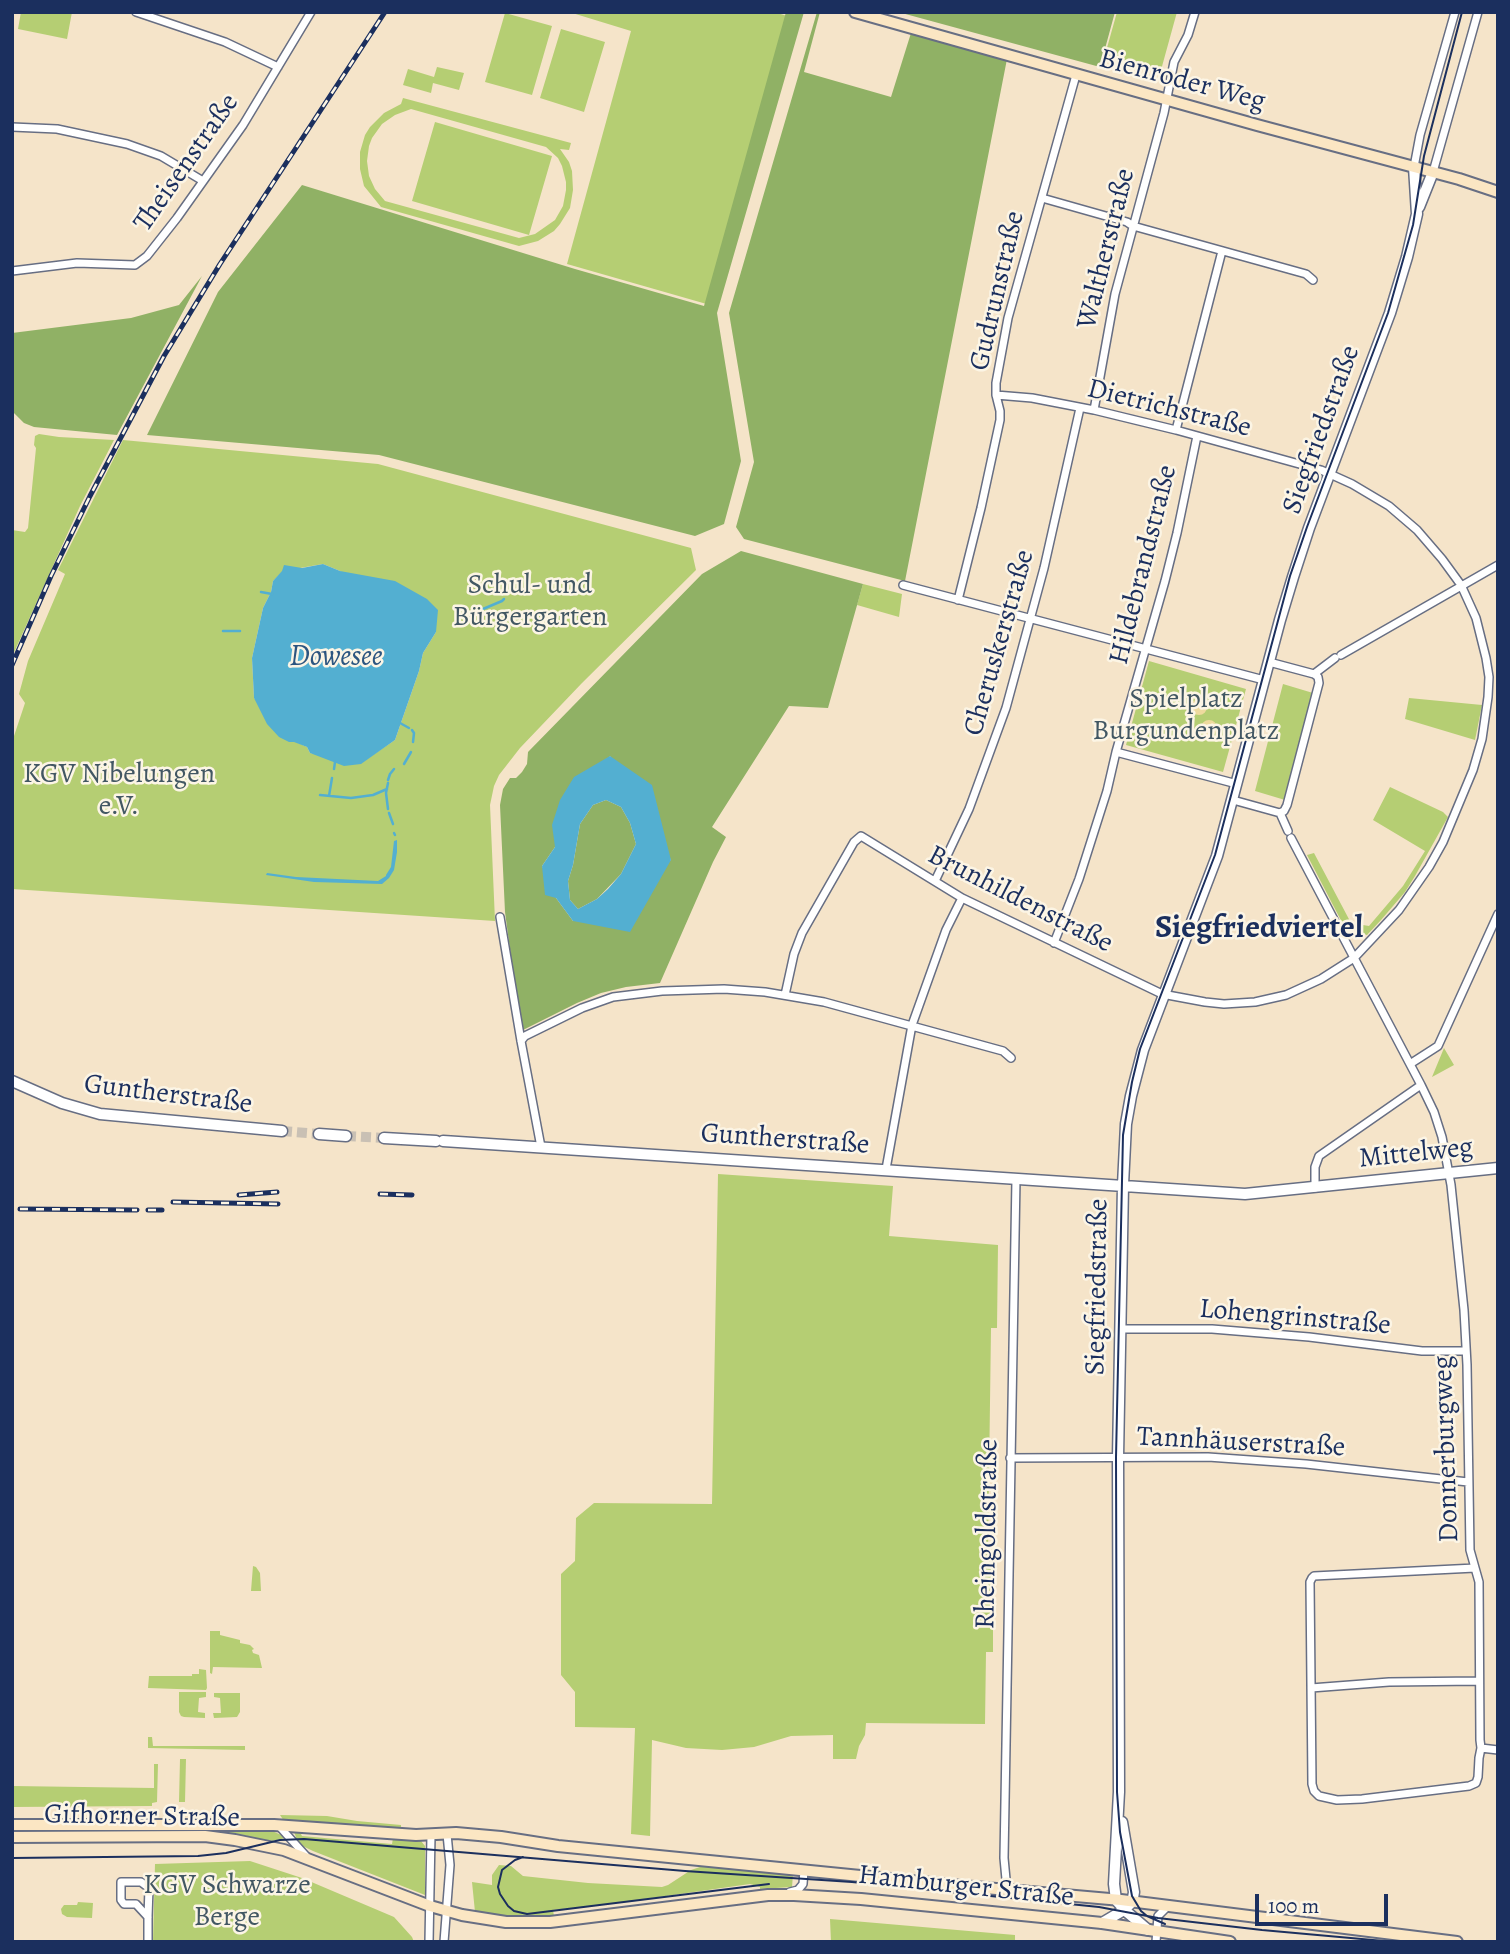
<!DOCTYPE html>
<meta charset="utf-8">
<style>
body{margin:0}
#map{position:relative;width:1510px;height:1954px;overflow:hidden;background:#f5e4c9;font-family:Alegreya,serif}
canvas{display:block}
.frame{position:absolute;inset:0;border:14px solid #1b2f5e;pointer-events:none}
.scale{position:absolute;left:1255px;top:1894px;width:133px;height:32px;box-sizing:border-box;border:4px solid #1b2f5e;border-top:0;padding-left:9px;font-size:21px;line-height:24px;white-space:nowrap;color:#1b2f5e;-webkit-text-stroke:5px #fcf5e5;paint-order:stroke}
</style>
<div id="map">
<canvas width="1510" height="1954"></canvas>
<div class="frame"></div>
<div class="scale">100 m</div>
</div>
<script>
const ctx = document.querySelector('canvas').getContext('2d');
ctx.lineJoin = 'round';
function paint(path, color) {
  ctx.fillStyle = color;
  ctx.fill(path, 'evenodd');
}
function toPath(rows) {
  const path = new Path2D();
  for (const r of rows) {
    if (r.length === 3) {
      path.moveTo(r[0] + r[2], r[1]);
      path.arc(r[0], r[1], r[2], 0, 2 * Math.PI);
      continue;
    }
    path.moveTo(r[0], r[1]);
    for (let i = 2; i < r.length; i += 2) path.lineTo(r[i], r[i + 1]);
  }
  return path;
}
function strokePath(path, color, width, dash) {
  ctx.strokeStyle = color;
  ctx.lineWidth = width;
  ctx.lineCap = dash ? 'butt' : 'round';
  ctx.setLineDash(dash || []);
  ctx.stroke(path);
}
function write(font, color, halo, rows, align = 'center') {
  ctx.font = font + ' Alegreya,serif';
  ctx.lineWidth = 5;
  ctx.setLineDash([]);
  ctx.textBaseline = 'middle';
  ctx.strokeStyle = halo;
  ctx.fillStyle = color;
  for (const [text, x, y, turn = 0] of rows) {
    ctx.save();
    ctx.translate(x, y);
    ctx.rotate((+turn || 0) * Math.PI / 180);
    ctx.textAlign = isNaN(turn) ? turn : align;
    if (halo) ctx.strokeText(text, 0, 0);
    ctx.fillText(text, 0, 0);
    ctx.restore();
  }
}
const green = toPath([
 [21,12,72,12,67,39,18,29],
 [569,12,774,12,794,18,710,305,567,264,631,31],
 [1117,12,1177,12,1161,70,1105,55],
 [505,13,552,26,532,95,485,82],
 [561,29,605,42,584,112,540,98],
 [437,67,464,73,459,90,433,83,431,93,403,85,408,69,434,77],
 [403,98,571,143,569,150,560,149,569,162,572,171,573,190,570,208,560,224,554,231,538,241,519,246,381,207,364,186,360,169,360,152,365,135,370,127,384,113,401,104],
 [411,109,546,147,558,158,562,166,566,182,566,190,563,206,555,220,535,234,519,238,385,201,375,189,369,176,367,161,369,146,372,138,382,124,395,115],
 [435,122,552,156,529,235,412,201],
 [39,434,59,437,114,440,80,506,12,657,12,530,25,532,28,528,36,448,34,445,35,436],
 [123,440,378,464,691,548,696,570,582,683,520,748,499,775,494,786,490,805,495,921,12,889,12,742,25,703,19,694,28,661,65,574,58,570],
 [323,564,340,571,436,632,423,653,419,671,395,740,361,763,310,753,307,747,294,741,254,698,252,658,263,608,271,592,273,581,283,571],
 [863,584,902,594,899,617,857,605],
 [1149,661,1246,689,1223,772,1126,745],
 [1283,684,1313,693,1285,800,1255,791],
 [1409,698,1482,705,1475,740,1405,719],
 [1390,787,1443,812,1448,817,1415,876,1405,892,1381,920,1367,935,1347,932,1307,855,1314,853,1351,923,1369,926,1403,886,1425,851,1373,820],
 [1444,1048,1454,1065,1432,1077],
 [718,1174,893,1186,889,1236,998,1245,997,1328,991,1328,988,1551,993,1551,993,1652,986,1652,985,1724,866,1723,865,1735,859,1746,856,1759,833,1759,833,1735,791,1736,754,1747,722,1750,686,1748,652,1740,650,1836,631,1834,635,1728,575,1727,575,1692,561,1675,561,1574,575,1561,576,1518,594,1503,712,1504],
 [253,1566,256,1567,260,1573,261,1591,251,1591],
 [210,1631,220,1631,220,1635,240,1640,240,1643,250,1645,254,1649,252,1650,253,1653,259,1655,262,1668,213,1667,212,1674,210,1673],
 [199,1669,206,1670,207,1688,206,1690,148,1688,149,1676,192,1676,192,1674,199,1674],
 [179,1692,206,1692,206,1697,199,1698,198,1712,205,1713,205,1718,184,1717,181,1716,179,1712],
 [214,1693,240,1693,240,1712,237,1717,214,1718,213,1713,221,1713,220,1698,214,1697],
 [148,1737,152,1737,153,1746,245,1746,245,1750,148,1748],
 [180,1759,186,1759,185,1802,179,1802],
 [154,1764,158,1764,157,1802,152,1803,152,1806,12,1807,12,1786,154,1788],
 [280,1815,327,1816,357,1821,401,1825,401,1829,284,1821],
 [196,1828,272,1831,286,1837,296,1837,294,1832,300,1832,302,1836,392,1844,393,1838,421,1841,425,1846,425,1895,313,1851,286,1838,267,1842,244,1835,205,1832,12,1832,12,1830],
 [250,1861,302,1878,394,1917,412,1937,414,1942,153,1942,155,1864],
 [499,1865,511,1866,523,1876,588,1883,662,1887,668,1885,691,1870,706,1865,793,1874,792,1887,760,1889,760,1887,750,1884,610,1904,553,1910,554,1916,527,1918,475,1912,472,1882,492,1885,492,1875],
 [78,1902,93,1903,92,1918,67,1917,62,1914,61,1909,64,1905,77,1905],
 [830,1919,1015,1935,1015,1942,831,1942]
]);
const forest = toPath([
 [786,12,804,12,717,313,741,461,724,524,695,536,379,455,147,435,218,292,302,185,575,269,704,306],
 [817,12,820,12,804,72,891,97,911,33,1007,59,905,581,744,539,736,527,754,462,729,313],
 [898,12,1115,12,1100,67],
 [202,276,117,435,34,427,24,423,12,411,12,333,131,318,179,305],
 [741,551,863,584,828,708,789,706,712,827,726,837,713,862,660,983,626,987,601,993,577,1003,521,1031,505,912,500,805,503,789,510,778,516,778,522,772,527,764,528,752,702,574],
 [610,756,671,860,573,921,556,898,542,866,555,847],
 [606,800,621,807,630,823,636,844,621,874,597,899,578,909,570,900,568,881,573,865,580,824,593,805]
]);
const sand = toPath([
 [1199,707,8],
 [1209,728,8]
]);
const water = toPath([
 [323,564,340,571,395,581,427,599,438,610,436,632,423,653,419,671,395,740,361,764,344,766,310,753,307,747,294,742,289,742,279,737,267,724,254,698,252,658,263,608,271,592,273,581,282,571,284,565,302,568],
 [610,756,652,785,671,860,630,932,573,921,556,898,545,895,542,866,555,847,552,825,560,800,574,777],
 [606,800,621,807,630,823,636,844,621,874,608,889,597,899,578,909,570,900,568,881,573,865,580,824,593,805],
 [397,840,397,852,394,870,389,878,382,884,314,882,266,875,267,873,296,877,378,881,386,876,386,875,391,867,394,841]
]);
const stream = toPath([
 [261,592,272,594],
 [479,612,483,609,502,601,504,599],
 [223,631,240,631],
 [400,723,409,728],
 [412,730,414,733,413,742],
 [404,764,411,752],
 [334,769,335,762],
 [388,780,390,774,394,769],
 [388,783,386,793,388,809],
 [320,795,351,798,373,795,387,789],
 [329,796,332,778],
 [389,813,393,824],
 [394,833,395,835]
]);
const tertiaryTunnel = toPath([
 [282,1131,319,1134],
 [346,1136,384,1138]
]);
const minor = toPath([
 [136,12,225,42,278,67],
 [12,127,57,129,127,144,161,156,203,181],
 [1414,167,1420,135,1455,12],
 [1433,172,1478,12],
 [1042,198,1127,222,1133,226,1306,274,1313,280],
 [12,271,77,263,135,265,147,256,177,218,243,125,311,12],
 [1094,410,1115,294,1164,113,1174,62,1188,35,1195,12],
 [1176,430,1222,251],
 [903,585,1264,680],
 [958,600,981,508,1000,420,1000,411,996,395,996,383,1008,318,1076,75],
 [1341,655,1498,565],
 [1269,662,1314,674,1318,677,1319,683,1287,805,1284,811,1280,813],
 [1314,674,1335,658],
 [1116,752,1237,784],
 [1233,800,1280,813],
 [1280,813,1288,831],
 [1291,838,1421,1085,1434,1112,1442,1137,1451,1185,1464,1310,1467,1365,1470,1550,1479,1582,1480,1740,1481,1748,1498,1750],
 [935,881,969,809,1006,708,1044,568,1080,408],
 [500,917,521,1041,541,1147],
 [1054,943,1079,879,1107,791,1116,752,1165,581,1177,533,1197,436],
 [785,995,794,954,802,933,854,842,861,836,962,898,1162,994,1205,1002,1224,1004,1255,1002,1286,995,1321,979,1354,958,1399,910,1429,867,1443,842,1473,770,1482,739,1488,697,1489,677,1486,658,1476,618,1461,585,1442,559,1417,530,1389,506,1352,484,1321,470,1176,430,1094,410,1032,398,996,395],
 [521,1041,525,1036,582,1008,613,997,662,991,724,989,765,992,824,1002,1003,1051,1011,1058],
 [1410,1064,1438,1046,1498,914],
 [886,1169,912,1025,946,930,962,898],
 [1315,1188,1315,1167,1319,1156,1421,1085],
 [1121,1329,1212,1329,1309,1337,1422,1351,1466,1351],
 [1010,1458,1208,1457,1306,1464,1468,1482],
 [1475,1568,1314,1576,1312,1578,1310,1582,1312,1784,1314,1791,1319,1796,1337,1800,1362,1799,1469,1786,1476,1783,1478,1777,1479,1758,1481,1748],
 [1311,1688,1389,1682,1479,1681],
 [279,1826,306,1856],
 [1007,1890,1004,1858,1016,1179],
 [790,1892,798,1890,803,1884,804,1870],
 [148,1942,148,1917,149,1888,141,1882,121,1882,121,1900,124,1904,136,1904,148,1917],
 [429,1942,431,1835],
 [444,1942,450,1865,447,1834],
 [1156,1942,1158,1916,1168,1906]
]);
const tertiary = toPath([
 [1419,207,1433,172],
 [12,1081,62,1103,100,1114,282,1131],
 [319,1134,346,1136],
 [384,1138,436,1141],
 [443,1141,1245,1194,1498,1168],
 [1102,1923,1124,1910,1132,1902,1133,1898,1134,1892,1122,1822],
 [1148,1930,1128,1913,1116,1900,1114,1884,1119,1792,1118,1457,1123,1185,1126,1124,1131,1096,1143,1050,1217,856,1280,620,1293,577,1309,528,1390,313,1407,257,1417,214,1414,167]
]);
const secondary = toPath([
 [855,12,1257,125,1459,179,1498,192],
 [12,1825,274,1825,416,1835,456,1833,501,1837,558,1846,951,1885,1121,1900,1457,1942],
 [12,1837,205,1836,235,1840,284,1850,430,1906,462,1915,506,1922,550,1922,768,1895,794,1895,861,1899,1102,1923,1230,1942]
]);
const tram = toPath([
 [523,1857,515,1860,502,1870,498,1887,500,1894,508,1906,514,1911,527,1914,769,1884],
 [12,1858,198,1856,226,1853,280,1840,304,1839,685,1871,852,1882,1099,1907,1158,1918,1262,1930,1395,1942],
 [1165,1924,1147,1916,1141,1911,1132,1896,1120,1832,1117,1792,1116,1457,1123,1135,1132,1082,1140,1049,1215,855,1290,576,1307,527,1388,313,1413,225,1424,156,1462,12]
]);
const rail = toPath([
 [12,665,51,576,90,496,164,356,220,264,385,12],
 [380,1194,412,1195],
 [239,1195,277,1192],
 [173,1202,278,1204],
 [20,1209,137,1210],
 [148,1210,162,1210]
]);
const streetNames = [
 ["Bienroder Weg",1182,81,15],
 ["Theisenstraße",187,163,-55],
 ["Waltherstraße",1107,249,-76],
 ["Gudrunstraße",998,291,-77],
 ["Dietrichstraße",1169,409,14],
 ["Siegfriedstraße",1322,430,-70],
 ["Hildebrandstraße",1144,565,-76],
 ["Cheruskerstraße",1000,643,-74],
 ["Brunhildenstraße",1020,900,27],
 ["Guntherstraße",168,1095,7],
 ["Guntherstraße",785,1140,4],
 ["Mittelweg",1416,1154,-6],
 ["Siegfriedstraße",1098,1287,-89],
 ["Lohengrinstraße",1295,1318,5],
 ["Tannhäuserstraße",1241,1443,3],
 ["Donnerburgweg",1447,1449,-92],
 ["Rheingoldstraße",988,1534,-89],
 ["Gifhorner Straße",142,1817,1],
 ["Hamburger Straße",966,1887,6]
];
const parkNames = [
 ["Schul- und",530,586],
 ["Bürgergarten",530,618],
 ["Spielplatz",1186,700],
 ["Burgundenplatz",1186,732],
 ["KGV Nibelungen",119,775],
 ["e.V.",119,807],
 ["KGV Schwarze",227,1886],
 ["Berge",227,1918]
];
const waterNames = [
 ["Dowesee",336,658]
];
const quarterNames = [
 ["Siegfriedviertel",1259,929]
];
paint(green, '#b5ce73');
paint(forest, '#90b165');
paint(sand, '#eeda9e');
paint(water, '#53afd1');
strokePath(stream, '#53afd1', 2.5);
strokePath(tertiaryTunnel, '#c9c0b4', 10, [10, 5]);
strokePath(minor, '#676e83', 10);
strokePath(tertiary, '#676e83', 13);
strokePath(secondary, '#676e83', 14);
strokePath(minor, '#fff', 7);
strokePath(tertiary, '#fff', 10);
strokePath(secondary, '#fbe6c3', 10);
strokePath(tram, '#1b2f5e', 2);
strokePath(rail, '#1b2f5e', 5);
strokePath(rail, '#fcf5e5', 2.5, [8]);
write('28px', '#1b2f5e', '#fcf5e5', streetNames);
write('28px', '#425763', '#fcf5e5', parkNames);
write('italic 30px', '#2c5580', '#fcf5e5', waterNames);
write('bold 32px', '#1b2f5e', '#fcf5e5', quarterNames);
</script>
